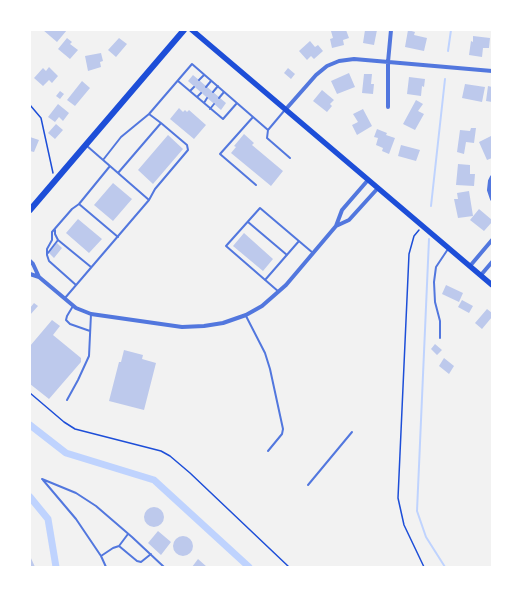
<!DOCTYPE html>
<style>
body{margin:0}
#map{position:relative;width:522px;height:597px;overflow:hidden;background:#f2f2f2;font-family:"PT Serif",serif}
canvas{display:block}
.frame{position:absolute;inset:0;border:31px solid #fff;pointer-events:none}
</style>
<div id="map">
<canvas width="522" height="597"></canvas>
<div class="frame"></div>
</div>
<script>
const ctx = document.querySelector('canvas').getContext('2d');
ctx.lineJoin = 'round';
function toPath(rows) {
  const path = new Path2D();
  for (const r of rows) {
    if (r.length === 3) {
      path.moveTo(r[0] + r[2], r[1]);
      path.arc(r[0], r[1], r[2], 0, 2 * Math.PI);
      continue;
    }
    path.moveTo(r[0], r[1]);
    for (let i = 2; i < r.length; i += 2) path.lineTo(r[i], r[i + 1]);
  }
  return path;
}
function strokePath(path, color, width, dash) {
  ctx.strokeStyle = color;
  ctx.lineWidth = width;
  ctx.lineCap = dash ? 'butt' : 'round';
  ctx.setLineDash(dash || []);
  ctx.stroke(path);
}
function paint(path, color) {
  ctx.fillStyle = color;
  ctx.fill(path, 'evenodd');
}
const stream = toPath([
 [448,51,451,30],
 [431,206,445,79],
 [429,239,417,511,426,537,445,567]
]);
const canal = toPath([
 [30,425,66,453,154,480,249,567],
 [30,497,48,519,56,567]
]);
const building = toPath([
 [43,30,67,30,57,42],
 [334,30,346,30,349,38,343,40,344,45,332,48,330,39,333,38,331,31],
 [365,30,377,30,374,45,363,43],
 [408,30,415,32,414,35,427,38,424,51,405,47],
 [473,36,490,38,489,48,483,48,482,57,469,55,471,41,473,42],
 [67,38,72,42,70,44,78,50,70,59,58,49],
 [119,38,127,44,116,57,108,50],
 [310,41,315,47,318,45,323,51,314,59,311,56,307,60,299,51],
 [101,53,103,61,100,62,101,67,88,71,85,56],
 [49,67,58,76,52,83,49,80,43,86,34,78,43,68,46,71],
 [288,68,295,74,291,79,284,73],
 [349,73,355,87,337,94,331,81],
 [364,74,372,74,371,84,374,84,373,94,362,93],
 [193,75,226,103,221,110,188,81],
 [409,77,425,79,424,87,422,86,421,96,407,94],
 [82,81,90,88,75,106,67,100],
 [465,84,485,87,482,102,462,98],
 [488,86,492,87,492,102,486,101],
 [322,90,334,100,330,104,332,106,327,112,313,101],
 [60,91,64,94,60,99,56,96],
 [416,100,423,104,418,111,424,114,415,130,403,124],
 [58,104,69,113,63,121,59,117,55,122,48,117],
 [179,108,183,112,185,110,187,112,189,110,206,125,194,139,170,119],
 [363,109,372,126,357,135,352,125,358,122,353,114],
 [56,124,63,130,55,139,48,133],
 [471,128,476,128,474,143,466,142,464,154,457,152,460,130,470,131],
 [377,129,387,133,386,135,395,138,389,154,382,151,383,148,376,145,378,138,374,137],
 [244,134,254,143,252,145,283,171,271,186,231,153,236,147,234,146],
 [168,135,183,149,153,184,138,170],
 [491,136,492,140,492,158,487,160,479,142],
 [30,137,39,140,34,152,30,151],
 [401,145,420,150,416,161,398,156],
 [458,164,470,165,470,174,475,174,474,186,456,185],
 [113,183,132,199,113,221,94,205],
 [469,191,473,216,458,218,454,199,458,199,457,193],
 [479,209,492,220,492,222,484,231,470,220],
 [78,219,102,239,89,253,66,233],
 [244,233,273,259,263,271,233,246],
 [57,243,62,248,54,258,49,253],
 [446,285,463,293,459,302,442,294],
 [462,300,473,306,469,313,458,307],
 [34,303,38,306,30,315,30,308],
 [487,309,492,313,492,317,482,329,475,323],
 [52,320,60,326,53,335,81,358,81,362,49,399,30,384,30,346],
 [435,344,442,350,437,355,431,349],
 [124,350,143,355,142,359,156,363,144,410,109,401,119,362,121,362],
 [444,358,454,366,449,374,439,366],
 [154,517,10],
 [158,531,171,542,161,555,148,543],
 [183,546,10],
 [30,556,35,567,30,567],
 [198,559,207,567,192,567]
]);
const path = toPath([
 [30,105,41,118,53,173],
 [419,230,414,236,409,254,398,498,404,525,424,567],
 [30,393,64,422,75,429,161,451,170,456,190,473,289,567]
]);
const service = toPath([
 [199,80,204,75],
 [178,81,223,119,237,103],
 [206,87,211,81],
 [190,91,194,87],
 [213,92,218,86],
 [197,97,201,93],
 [219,98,224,92],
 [204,103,207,98],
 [210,109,214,104],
 [149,114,192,64,268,130,284,111],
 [253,117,220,154,256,185],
 [268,130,267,138,290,158],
 [103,160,121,137,149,114,161,123,118,173],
 [149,200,155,189,188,150,187,145,161,123],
 [79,204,110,166],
 [248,222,287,255],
 [55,230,55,234,58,240,91,267],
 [48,253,58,240],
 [265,280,299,241],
 [76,285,49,261,47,255,47,249,52,240,52,232,72,209,79,204,118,237],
 [279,292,226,246,260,208,313,253],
 [65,298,149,200,87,146],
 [73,306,67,316,66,320,70,324,90,331],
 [246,316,265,353,270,369,283,429,282,434,268,451],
 [440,338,440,321,435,302,434,282,436,267,448,249],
 [67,400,78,380,89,356,91,314],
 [42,479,76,493,96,506,132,537,164,567],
 [43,480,76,519,101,556,106,567],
 [308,485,352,432],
 [119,546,128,534],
 [101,556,113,548,119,546,137,561,141,562,151,554]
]);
const minor = toPath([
 [388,107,388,62,391,30],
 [286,109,316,75,327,66,339,61,354,59,492,71],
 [492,177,490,181,489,190,492,199],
 [368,180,342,210,336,226,349,220,378,188],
 [30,261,33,264,39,277,30,274],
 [470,266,492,240],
 [481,275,492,262],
 [39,277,76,308,91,314,182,327,204,326,223,323,246,315,262,306,286,285,336,226]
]);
const secondary = toPath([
 [192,30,492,285]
]);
const primary = toPath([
 [30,210,184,30]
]);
strokePath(stream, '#bfd3fe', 2);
strokePath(canal, '#bfd3fe', 7);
paint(building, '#bdc9ec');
strokePath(path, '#1d4ed8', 1.5);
strokePath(service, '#5277de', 2);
strokePath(minor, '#5277de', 4);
strokePath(secondary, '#1d4ed8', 5.5);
strokePath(primary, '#1d4ed8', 6);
</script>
